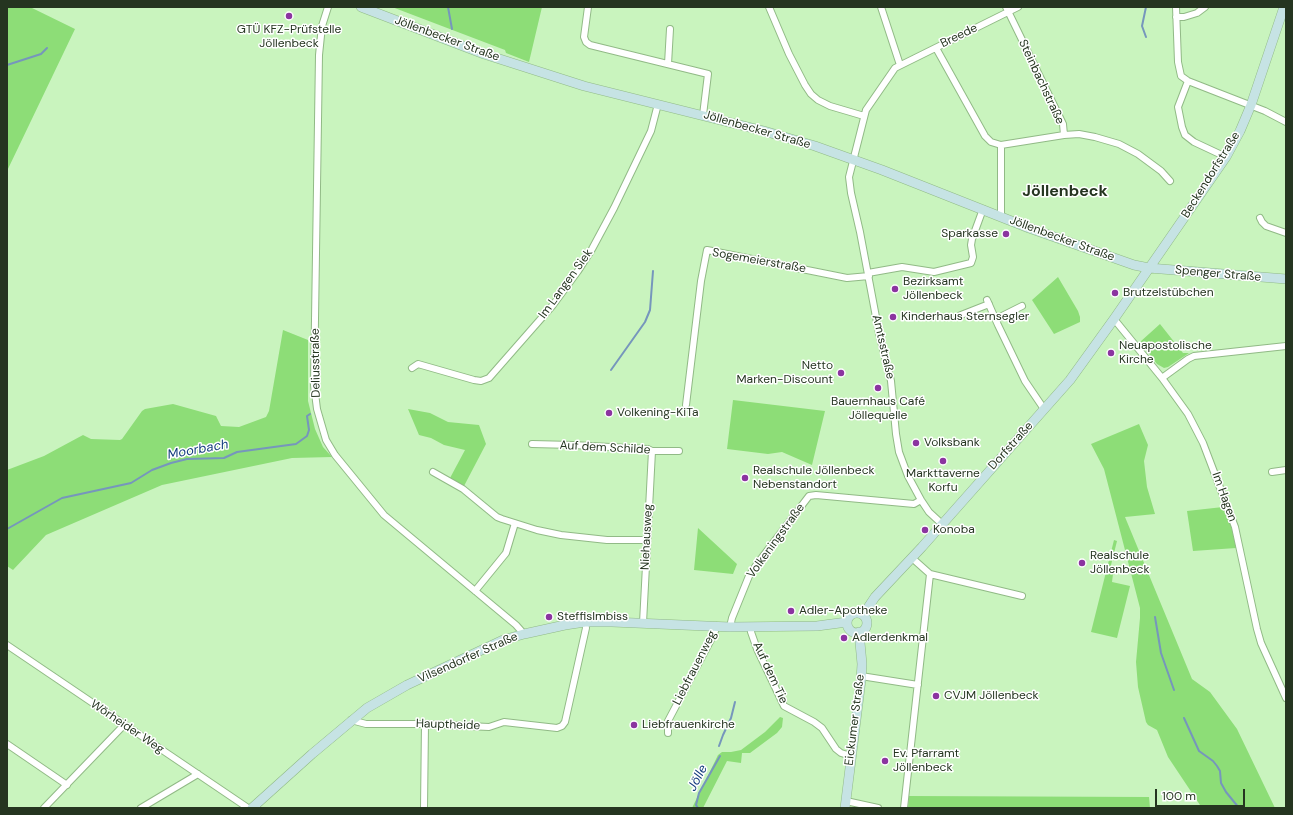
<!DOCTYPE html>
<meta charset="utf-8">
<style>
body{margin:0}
#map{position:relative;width:1293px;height:815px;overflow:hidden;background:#c9f4be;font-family:"DM Sans",sans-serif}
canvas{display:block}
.frame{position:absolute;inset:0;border:8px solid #253520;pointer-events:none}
.scale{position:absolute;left:1155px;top:789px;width:90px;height:18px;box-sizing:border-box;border:2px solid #253520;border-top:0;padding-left:5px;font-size:12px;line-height:14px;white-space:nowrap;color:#253520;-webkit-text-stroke:3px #fff;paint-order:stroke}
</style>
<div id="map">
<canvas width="1293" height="815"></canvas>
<div class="frame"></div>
<div class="scale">100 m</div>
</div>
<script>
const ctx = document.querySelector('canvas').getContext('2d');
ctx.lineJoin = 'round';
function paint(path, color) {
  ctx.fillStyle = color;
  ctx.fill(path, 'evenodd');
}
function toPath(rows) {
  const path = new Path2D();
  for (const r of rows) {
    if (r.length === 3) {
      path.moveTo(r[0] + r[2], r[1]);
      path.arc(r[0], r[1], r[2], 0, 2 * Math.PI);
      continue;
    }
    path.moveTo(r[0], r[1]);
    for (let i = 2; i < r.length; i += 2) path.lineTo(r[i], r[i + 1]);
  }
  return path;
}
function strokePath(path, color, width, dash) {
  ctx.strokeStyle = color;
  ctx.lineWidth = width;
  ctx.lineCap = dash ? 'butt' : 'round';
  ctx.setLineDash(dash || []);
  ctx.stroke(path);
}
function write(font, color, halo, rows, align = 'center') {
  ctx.font = font + ' "DM Sans",sans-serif';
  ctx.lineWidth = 3;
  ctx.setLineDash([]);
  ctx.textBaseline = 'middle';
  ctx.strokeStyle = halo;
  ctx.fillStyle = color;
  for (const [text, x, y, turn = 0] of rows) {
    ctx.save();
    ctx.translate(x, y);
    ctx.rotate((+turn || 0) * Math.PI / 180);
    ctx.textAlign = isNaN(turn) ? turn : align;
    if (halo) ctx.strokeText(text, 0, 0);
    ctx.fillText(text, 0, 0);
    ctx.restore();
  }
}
const green = toPath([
 [7,7,30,7,75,29,7,171],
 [392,7,542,7,529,62,506,53,505,50],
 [1058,277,1078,311,1080,317,1080,322,1054,334,1032,300],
 [1160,324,1183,353,1189,353,1168,367,1164,368,1157,364,1140,342],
 [283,330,308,340,308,401,315,429,323,447,332,457,292,458,162,485,46,535,13,570,7,566,7,470,44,456,83,435,91,439,120,440,122,439,142,411,145,409,173,404,216,416,221,426,239,427,266,417,269,411],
 [733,400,825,411,812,465,782,452,768,454,727,449],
 [408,409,430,413,448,422,479,425,486,444,464,486,450,478,465,450,444,445,431,438,419,435],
 [1139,424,1148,445,1144,461,1147,487,1155,514,1125,517,1192,679,1210,692,1237,729,1275,808,1202,808,1168,757,1157,730,1148,725,1146,722,1138,687,1136,662,1140,618,1140,608,1104,469,1091,444],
 [1223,507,1231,525,1236,548,1193,551,1187,511],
 [698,528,737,564,733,574,694,570],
 [1114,540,1117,541,1109,573,1113,574,1112,582,1130,586,1117,638,1091,632],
 [780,717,783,718,782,727,777,733,750,753,742,753,741,763,727,761,703,808,692,808,718,755,722,752,731,752,741,750,765,732],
 [909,796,1149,797,1150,808,908,808]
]);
const stream = toPath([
 [448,7,452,29],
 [1146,7,1142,26,1146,37],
 [7,65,41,54,47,48],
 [611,370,645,322,650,310,653,271],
 [7,529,62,498,131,483,152,470,171,463,187,459,224,458,237,452,296,444,307,436,309,430,307,416,310,414],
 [1155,617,1161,653,1174,690],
 [1184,718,1199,751,1213,761,1217,766,1220,771,1221,783,1226,792,1239,808],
 [719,746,723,735,731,718,735,702],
 [698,808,696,805,699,793,720,756]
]);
const street = toPath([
 [328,7,322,26,319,55,314,385,317,409,326,440,335,455,384,515,516,625,524,634],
 [588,7,584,37,586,42,590,45,708,74,703,115],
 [769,7,789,54,805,85,811,94,818,100,830,106,864,116],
 [881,7,900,65],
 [1006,7,1063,124,1064,135],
 [1176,7,1178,62,1181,76,1188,81,1265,111,1286,122],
 [1176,17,1184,17,1197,13,1205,7],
 [936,48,985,136,991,142,1001,145,1064,135,1079,134,1095,137,1119,144,1138,154,1161,171,1170,181],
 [668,64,670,29],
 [1188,81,1178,107,1182,127,1185,135,1194,142,1226,157],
 [1001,217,1001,145],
 [1260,218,1262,222,1266,226,1286,233],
 [868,273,902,267,934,272,971,263,973,257,971,245,972,239,983,209],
 [987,300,998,325,1025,381,1044,409],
 [961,315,989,304],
 [996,319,1022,306],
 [1114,319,1162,378,1188,414,1203,443,1235,527,1257,629,1261,643,1286,698],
 [412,368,418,364,474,380,481,381,489,378,553,305,578,271,592,249,614,208,651,131,658,104],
 [1162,378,1188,359,1194,356,1286,346],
 [686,405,701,281,707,250,847,278,869,276],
 [532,444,573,445,648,449,652,451,679,451],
 [433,472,463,489,497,517,502,519,537,530,561,535,607,540,647,540],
 [1272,472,1286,470],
 [942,524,929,512,921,500,908,476,899,452,896,434,891,381,879,333,860,232,851,193,849,177,866,110,895,68,1018,7],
 [912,558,930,574,1022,596],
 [475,591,506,553,515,523],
 [643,623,652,451],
 [730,627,732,618,749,576,757,564,809,496,816,495,914,504,921,500],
 [751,627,751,632,757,649,784,706,814,722,822,728,836,749,841,753,851,756],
 [7,645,248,808],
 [861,676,918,685],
 [351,720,366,724,425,724,489,727,504,722,557,728,562,726,565,722,586,628,585,622],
 [668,733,668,721,713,636,717,626],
 [7,744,67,785],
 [846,801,878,808],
 [44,808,124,725],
 [141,808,198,774],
 [424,808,425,724],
 [904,808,930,574]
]);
const secondary = toPath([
 [361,7,484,54,584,86,764,131,815,146,882,170,1029,228,1134,265,1149,268,1286,279],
 [857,623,10],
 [863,615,875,597,922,547,1070,380,1114,319,1226,157,1240,131,1251,105,1284,7],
 [252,808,312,754,367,708,407,685,503,640,524,634,565,625,585,622,612,622,730,627,817,626,847,622],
 [845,808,861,680,862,664,859,632]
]);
const markers = [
 [289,16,4,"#8b34a0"],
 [1006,234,4,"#8b34a0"],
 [895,289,4,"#8b34a0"],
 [1115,293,4,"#8b34a0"],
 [893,317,4,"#8b34a0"],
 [1111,353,4,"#8b34a0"],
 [841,373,4,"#8b34a0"],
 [878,388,4,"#8b34a0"],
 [609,413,4,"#8b34a0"],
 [916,443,4,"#8b34a0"],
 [943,461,4,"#8b34a0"],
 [745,478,4,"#8b34a0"],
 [925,530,4,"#8b34a0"],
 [1082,563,4,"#8b34a0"],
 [791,611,4,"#8b34a0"],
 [549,617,4,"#8b34a0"],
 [844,638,4,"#8b34a0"],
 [936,696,4,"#8b34a0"],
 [634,725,4,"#8b34a0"],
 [885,761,4,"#8b34a0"]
];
const poiNames = [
 ["GTÜ KFZ-Prüfstelle",289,30,"center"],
 ["Jöllenbeck",289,44,"center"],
 ["Sparkasse",998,234,"right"],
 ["Bezirksamt",903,282],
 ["Jöllenbeck",903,296],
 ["Brutzelstübchen",1123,293],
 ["Kinderhaus Sternsegler",901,317],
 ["Neuapostolische",1119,346],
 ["Kirche",1119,360],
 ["Netto",833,366,"right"],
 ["Marken-Discount",833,380,"right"],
 ["Bauernhaus Café",878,402,"center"],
 ["Jöllequelle",878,416,"center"],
 ["Volkening-KiTa",617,413],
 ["Volksbank",924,443],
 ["Realschule Jöllenbeck",753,471],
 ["Nebenstandort",753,485],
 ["Markttaverne",943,474,"center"],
 ["Korfu",943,488,"center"],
 ["Konoba",933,530],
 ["Realschule",1090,556],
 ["Jöllenbeck",1090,570],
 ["Adler-Apotheke",799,611],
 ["SteffisImbiss",557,617],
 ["Adlerdenkmal",852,638],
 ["CVJM Jöllenbeck",944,696],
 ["Liebfrauenkirche",642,725],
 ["Ev. Pfarramt",893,754],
 ["Jöllenbeck",893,768]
];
const streetNames = [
 ["Breede",959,36,-26],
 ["Jöllenbecker Straße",447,39,20],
 ["Steinbachstraße",1041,82,65],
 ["Jöllenbecker Straße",757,130,16],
 ["Beckendorfstraße",1211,175,-58],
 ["Jöllenbecker Straße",1062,239,20],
 ["Sogemeierstraße",759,261,10],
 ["Spenger Straße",1218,274,5],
 ["Im Langen Siek",566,284,-54],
 ["Amtsstraße",883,347,77],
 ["Deliusstraße",316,363,-91],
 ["Dorfstraße",1011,446,-48],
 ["Auf dem Schilde",605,448,3],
 ["Im Hagen",1224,497,70],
 ["Niehausweg",647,537,-87],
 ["Volkeningstraße",776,541,-54],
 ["Vilsendorfer Straße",468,658,-24],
 ["Liebfrauenweg",695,668,-63],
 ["Auf dem Tie",770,673,65],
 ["Eickumer Straße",855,720,-83],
 ["Hauptheide",448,725,2],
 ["Wörheider Weg",127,727,34]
];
const waterNames = [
 ["Moorbach",198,450,-10],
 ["Jölle",698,778,-63]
];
const districtNames = [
 ["Jöllenbeck",1065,192]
];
paint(green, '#8ddd77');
strokePath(stream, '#7696bc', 2);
strokePath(street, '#91ba86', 8);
strokePath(secondary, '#91ba86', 10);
strokePath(street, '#fff', 6);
strokePath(secondary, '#c6e3e4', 9);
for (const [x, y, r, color] of markers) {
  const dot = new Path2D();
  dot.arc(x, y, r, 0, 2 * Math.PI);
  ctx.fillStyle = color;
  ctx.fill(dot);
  strokePath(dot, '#fff', 1.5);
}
write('12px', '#253520', '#fff', poiNames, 'left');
write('12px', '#253520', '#fff', streetNames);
write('italic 13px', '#143d7d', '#fff', waterNames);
write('bold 16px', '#253520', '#fff', districtNames);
</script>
